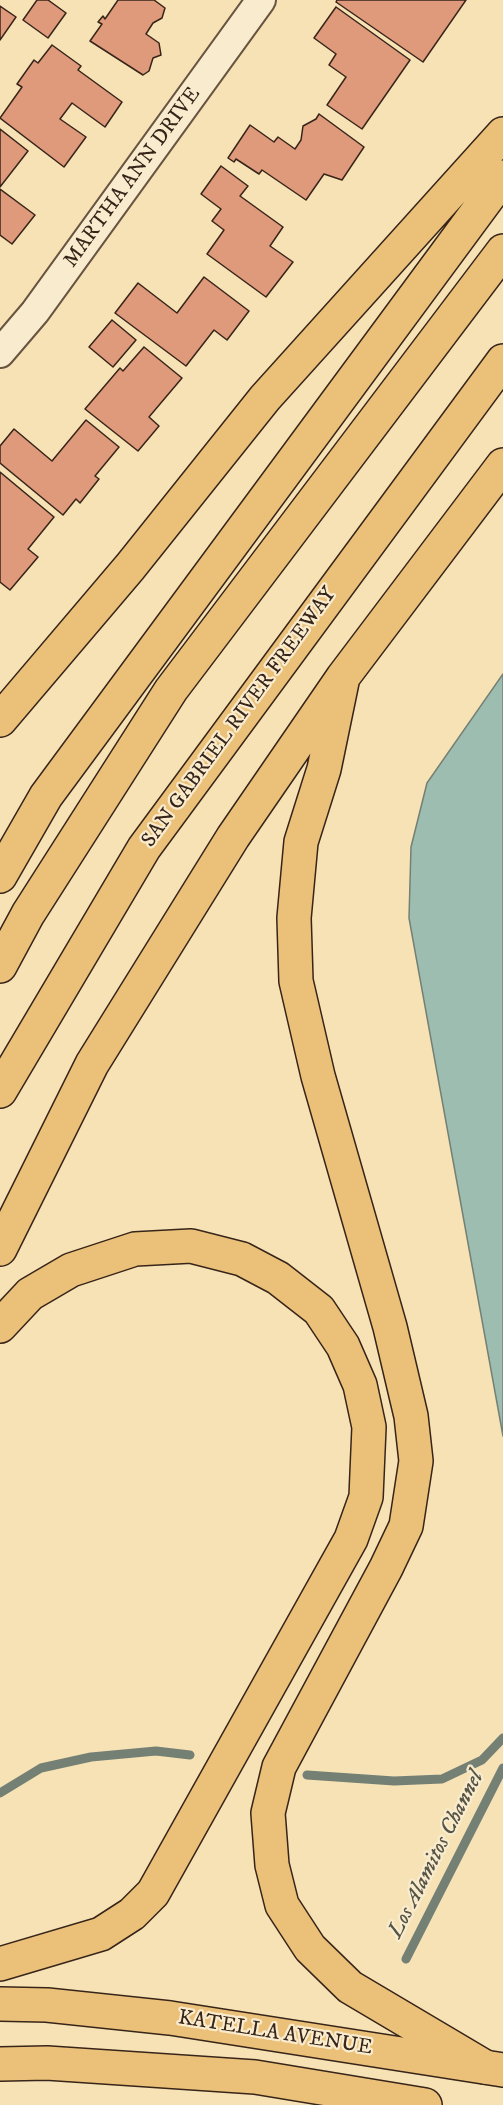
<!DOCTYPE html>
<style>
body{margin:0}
canvas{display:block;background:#f6e2b4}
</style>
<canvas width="503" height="2105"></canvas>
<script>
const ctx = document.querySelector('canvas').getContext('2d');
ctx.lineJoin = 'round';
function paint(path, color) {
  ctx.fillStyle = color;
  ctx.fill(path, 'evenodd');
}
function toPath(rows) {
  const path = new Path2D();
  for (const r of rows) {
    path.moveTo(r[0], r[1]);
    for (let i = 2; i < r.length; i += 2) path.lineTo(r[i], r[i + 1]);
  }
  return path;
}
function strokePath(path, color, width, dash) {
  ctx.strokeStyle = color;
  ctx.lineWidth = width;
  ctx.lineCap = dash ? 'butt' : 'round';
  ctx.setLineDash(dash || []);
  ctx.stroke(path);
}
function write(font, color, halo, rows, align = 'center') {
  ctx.font = font + ' "IM FELL DW Pica",serif';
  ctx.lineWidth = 4.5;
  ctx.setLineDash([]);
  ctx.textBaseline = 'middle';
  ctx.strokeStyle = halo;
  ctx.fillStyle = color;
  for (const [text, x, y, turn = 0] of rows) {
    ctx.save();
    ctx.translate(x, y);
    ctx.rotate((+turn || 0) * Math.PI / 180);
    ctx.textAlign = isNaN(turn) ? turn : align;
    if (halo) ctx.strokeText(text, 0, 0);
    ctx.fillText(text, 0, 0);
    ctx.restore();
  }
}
const water = toPath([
 [503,674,503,1436,409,918,411,847,427,783,503,674]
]);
const stream = toPath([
 [307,1775,394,1781,442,1779,482,1760,503,1738],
 [0,1793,41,1768,91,1757,156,1751,190,1755],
 [406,1959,503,1768]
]);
const building = toPath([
 [37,0,48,0,66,13,48,38,23,20,37,0],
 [118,0,154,0,165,8,162,18,153,23,146,34,159,43,161,55,153,58,149,71,143,75,90,41,102,24,98,22,103,16,105,19,118,0],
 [337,0,466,0,423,62,336,2,337,0],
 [0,6,16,17,0,40,0,6],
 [336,7,410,60,362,129,327,105,346,77,329,65,336,54,314,38,336,7],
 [52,45,81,66,78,70,122,102,105,127,72,103,60,119,86,137,64,167,0,118,22,87,17,84,34,60,38,63,52,45],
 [319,114,364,147,342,180,324,174,306,200,262,170,259,174,236,159,234,162,228,158,250,125,274,142,278,137,295,149,301,140,303,126,316,119,319,114],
 [0,129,28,151,0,187,0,129],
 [221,166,248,186,240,196,283,227,270,246,293,262,266,297,207,254,224,230,212,221,221,209,201,194,221,166],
 [0,189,35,215,12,244,0,235,0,189],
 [204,277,249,311,227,340,214,330,186,366,115,313,138,283,177,313,204,277],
 [112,320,136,340,113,367,89,347,112,320],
 [144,347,182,378,149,417,159,426,138,451,85,409,120,368,123,371,144,347],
 [86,420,119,447,95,476,99,479,80,503,76,499,63,515,0,463,0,446,14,429,52,461,86,420],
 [0,472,54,517,28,549,38,557,10,590,0,582,0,472]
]);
const street = toPath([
 [0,353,35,312,261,0]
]);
const primary = toPath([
 [0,2004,47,2005,170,2018,503,2070],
 [0,2064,47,2063,255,2077,425,2105]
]);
const highway = toPath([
 [343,677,324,769,301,842,294,918,296,981,318,1076,390,1327,411,1416,416,1461,406,1526,386,1568,279,1767,268,1813,272,1865,282,1905,310,1948,350,1987,485,2067],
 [0,720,130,567,265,398,503,134],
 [0,876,46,796,503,177],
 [0,966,28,914,171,690,503,251],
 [0,1091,144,848,503,361],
 [0,1249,92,1064,233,837,343,677,503,465],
 [0,1326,30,1294,71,1270,135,1249,191,1246,242,1259,278,1278,319,1310,343,1346,360,1385,369,1427,366,1497,351,1539,153,1893,132,1914,101,1934,0,1964]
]);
const streetNames = [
 ["MARTHA ANN DRIVE",133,178,-54],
 ["SAN GABRIEL RIVER FREEWAY",240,718,-54],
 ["KATELLA AVENUE",275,2034,9]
];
const waterNames = [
 ["Los Alamitos Channel",437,1855,-63]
];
paint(water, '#9dbdb1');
strokePath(water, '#758075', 1.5);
strokePath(stream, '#758075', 9);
paint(building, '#df997b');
strokePath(building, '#38251a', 1.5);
strokePath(street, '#685440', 32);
strokePath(primary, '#38251a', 36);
strokePath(highway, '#38251a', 36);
strokePath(street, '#f9ecce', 28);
strokePath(primary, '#ebc17a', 33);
strokePath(highway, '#ebc17a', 33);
write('21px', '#38251a', '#f9ecce', streetNames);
write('italic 22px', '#565347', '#f9ecce', waterNames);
</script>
